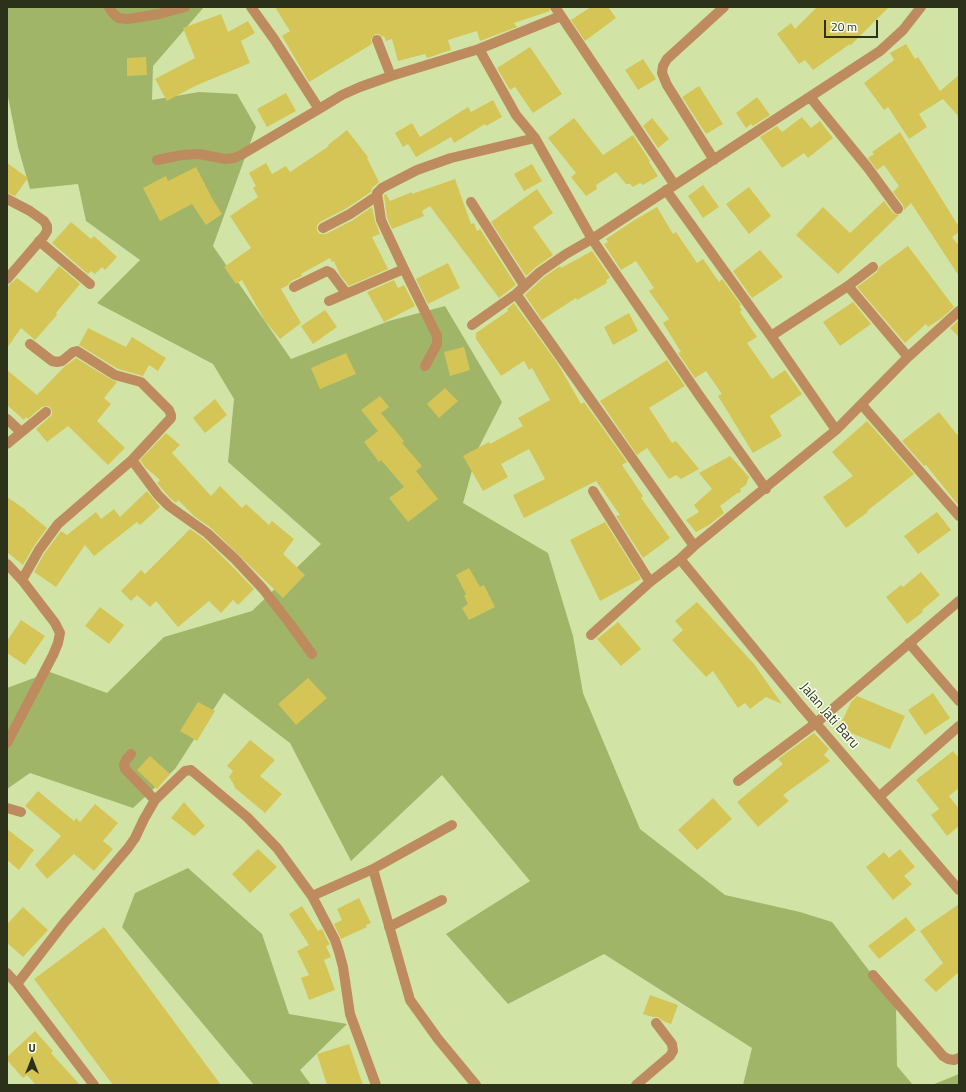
<!DOCTYPE html>
<style>
body{margin:0}
#map{position:relative;width:966px;height:1092px;overflow:hidden;background:#d2e4a5;font-family:"Titillium Web",sans-serif}
canvas{display:block}
.frame{position:absolute;inset:0;border:8px solid #2c321a;pointer-events:none}
.north{position:absolute;left:12px;top:1040px;width:40px;height:40px;-webkit-text-stroke:3px #f8feec;paint-order:stroke;rotate:0deg;font-size:11px;font-weight:700;line-height:16px;text-align:center;color:#2c321a}
.north::after{content:'';display:block;margin:auto;width:14px;height:18px;background:#2c321a;clip-path:polygon(50% 0,100% 100%,50% 72%,0 100%)}
.scale{position:absolute;left:824px;top:20px;width:54px;height:18px;box-sizing:border-box;border:2px solid #2c321a;border-top:0;padding-left:5px;font-size:12px;line-height:14px;white-space:nowrap;color:#2c321a;-webkit-text-stroke:3px #f8feec;paint-order:stroke}
</style>
<div id="map">
<canvas width="966" height="1092"></canvas>
<div class="frame"></div>
<div class="north">U</div>
<div class="scale">20 m</div>
</div>
<script>
const ctx = document.querySelector('canvas').getContext('2d');
ctx.lineJoin = 'round';
function paint(path, color) {
  ctx.fillStyle = color;
  ctx.fill(path, 'evenodd');
}
function toPath(rows) {
  const path = new Path2D();
  for (const r of rows) {
    path.moveTo(r[0], r[1]);
    for (let i = 2; i < r.length; i += 2) path.lineTo(r[i], r[i + 1]);
  }
  return path;
}
function strokePath(path, color, width, dash) {
  ctx.strokeStyle = color;
  ctx.lineWidth = width;
  ctx.lineCap = dash ? 'butt' : 'round';
  ctx.setLineDash(dash || []);
  ctx.stroke(path);
}
function write(font, color, halo, rows, align = 'center') {
  ctx.font = font + ' "Titillium Web",sans-serif';
  ctx.lineWidth = 3;
  ctx.setLineDash([]);
  ctx.textBaseline = 'middle';
  ctx.strokeStyle = halo;
  ctx.fillStyle = color;
  for (const [text, x, y, turn = 0] of rows) {
    ctx.save();
    ctx.translate(x, y);
    ctx.rotate((+turn || 0) * Math.PI / 180);
    ctx.textAlign = isNaN(turn) ? turn : align;
    if (halo) ctx.strokeText(text, 0, 0);
    ctx.fillText(text, 0, 0);
    ctx.restore();
  }
}
const green = toPath([
 [7,7,204,7,153,66,152,100,199,92,237,94,256,127,213,246,291,359,389,321,445,306,502,402,478,449,463,503,548,553,573,636,583,693,640,829,725,895,800,912,832,922,896,1006,897,1066,913,1085,743,1085,752,1048,604,954,508,1004,446,934,530,881,442,775,351,861,290,743,224,693,175,769,133,808,30,773,7,789,7,688,50,672,107,693,164,637,252,611,321,544,228,462,234,399,213,364,97,303,140,260,86,221,78,184,30,189,18,147,7,92],
 [188,868,262,934,289,1014,347,1024,300,1070,311,1085,254,1085,122,927,135,893],
 [959,1074,959,1085,932,1085]
]);
const building = toPath([
 [275,7,549,7,550,11,514,23,517,27,480,41,477,31,448,40,451,50,427,58,425,54,398,61,392,39,386,41,384,36,383,37,378,34,375,34,371,39,372,44,309,82,282,36,290,31],
 [591,7,608,7,616,18,585,41,571,20],
 [817,7,889,7,851,45,850,44,813,70,805,60,799,64,777,34,791,23,795,29],
 [221,14,228,32,248,21,255,33,241,41,250,63,195,86,167,101,155,79,195,58,183,28],
 [906,44,915,59,918,57,940,91,959,75,959,117,943,99,919,114,927,127,909,139,888,107,884,110,864,83,894,60,890,53],
 [530,47,562,94,533,113,515,87,510,90,497,68],
 [146,57,147,75,127,76,127,58],
 [643,59,656,79,638,90,625,70],
 [699,86,723,124,706,134,682,97],
 [286,93,296,111,267,127,257,109],
 [757,97,770,115,753,126,751,124,746,128,736,113],
 [493,100,502,117,486,126,485,124,454,143,451,137,416,157,408,144,403,147,395,133,412,123,420,137,468,107,471,112],
 [802,117,811,128,820,121,833,138,808,158,804,153,782,168,760,137,777,126,782,132],
 [574,118,603,155,633,135,650,161,649,162,658,176,643,185,640,183,633,187,630,184,626,184,616,172,596,185,597,189,586,196,571,177,576,173,548,138],
 [652,118,669,139,658,148,643,126],
 [347,130,368,157,367,158,379,182,372,188,371,192,347,208,320,222,317,225,317,231,320,234,326,234,353,220,372,207,375,221,380,234,372,237,388,269,349,286,340,275,334,261,332,262,330,258,301,274,302,276,291,281,288,285,281,289,301,323,280,339,265,321,242,280,236,284,224,267,251,248,230,216,258,197,253,188,256,186,249,173,266,163,272,174,286,166,290,172,329,146,328,145],
 [900,132,959,227,959,232,952,237,959,246,959,276,911,203,904,210,903,205,893,192,899,186,884,165,877,170,868,158,874,154,872,152],
 [7,163,28,178,15,196,7,193],
 [532,164,542,181,524,191,514,174],
 [196,167,213,200,222,214,206,225,192,204,160,221,143,188,166,176,168,181],
 [455,179,471,224,474,223,477,231,480,229,516,285,499,298,430,206,422,211,424,216,392,229,387,218,384,195,386,194,390,201,412,192,412,194],
 [703,185,719,207,703,218,688,196],
 [749,187,771,216,749,234,726,204],
 [537,189,553,213,533,227,553,255,536,267,526,276,491,222],
 [884,201,893,213,899,215,838,274,796,235,823,207,850,233],
 [657,207,673,234,676,232,697,263,703,259,719,282,722,279,741,305,739,306,742,310,740,312,757,337,747,343,772,379,785,370,802,394,770,416,782,436,753,453,718,396,722,394,706,371,695,378,678,353,681,352,663,323,669,319,649,291,654,288,636,261,621,270,604,244,608,242,606,239,633,221],
 [71,222,91,239,94,236,117,257,105,270,102,267,95,274,91,271,88,274,52,243],
 [908,246,954,307,942,318,928,327,926,324,905,343,857,287,877,272,879,267],
 [760,250,783,277,752,298,733,271],
 [592,251,610,277,606,281,607,283,577,300,576,298,542,320,525,295,544,277,560,266,561,268],
 [448,263,460,288,428,304,416,279],
 [59,266,80,284,56,313,57,315,35,340,21,328,7,348,7,287,17,278,37,293],
 [394,280,398,288,404,285,415,306,384,322,367,292],
 [853,302,871,324,840,346,823,322],
 [514,303,558,364,581,404,584,402,627,462,622,465,643,496,641,498,670,538,643,558,616,516,620,515,596,481,524,518,513,495,545,479,529,449,501,464,508,477,483,491,463,456,489,442,490,444,523,426,518,418,550,400,532,368,529,370,524,361,501,376,476,339,476,333,508,311,507,309],
 [325,310,337,327,313,344,301,326],
 [629,313,638,331,613,345,604,327],
 [959,320,959,337,950,328],
 [88,328,126,347,132,337,166,358,158,371,149,365,143,376,118,369,79,345],
 [464,347,470,370,450,376,444,352],
 [346,353,356,374,320,389,311,368],
 [76,358,112,380,117,382,104,398,111,404,97,421,125,448,108,465,68,426,47,442,36,429,52,415,52,411,49,406,42,407,28,419,26,417,24,420,7,405,7,370,37,395,64,367],
 [667,360,685,386,649,408,672,443,676,441,699,469,681,479,676,475,669,479,647,448,637,455,600,401],
 [445,388,458,401,439,418,427,404],
 [380,396,389,407,381,413,404,441,402,443,422,466,416,471,438,499,408,522,389,498,404,487,381,460,379,462,364,442,378,431,361,410],
 [215,399,227,415,205,433,193,418],
 [939,412,959,437,959,506,926,465,924,466,902,441],
 [867,421,914,474,867,511,868,512,846,528,823,497,853,476,832,452],
 [166,433,180,445,172,453,211,496,220,486,242,508,246,504,269,525,272,521,294,539,283,554,305,575,283,598,211,528,194,516,178,500,176,503,170,498,157,483,160,480,145,467,140,460],
 [730,456,749,477,746,485,740,489,741,492,736,494,720,506,724,513,709,525,696,532,686,520,699,512,694,505,712,489,699,473],
 [147,491,160,507,140,525,137,522,94,556,85,545,56,587,34,572,44,554,61,531,67,535,96,512,101,519,114,509,120,517],
 [7,497,26,510,25,510,47,528,34,546,23,565,7,552],
 [937,512,951,530,918,554,904,536],
 [605,522,641,579,600,601,570,540],
 [190,529,203,538,230,564,254,589,238,605,233,600,221,613,209,601,178,627,156,601,150,607,137,595,131,601,121,591,141,570,145,574],
 [469,568,480,587,484,585,495,607,469,620,462,608,468,604,464,596,466,594,456,575],
 [921,572,940,595,922,610,923,612,907,624,886,597,901,585,903,587],
 [697,602,754,664,782,704,766,697,750,709,745,703,738,708,713,671,706,677,672,640,683,630,675,621],
 [100,607,124,625,109,644,85,626],
 [21,620,45,636,25,665,7,653,7,641],
 [618,622,641,649,621,666,597,639],
 [308,678,327,698,296,725,278,704],
 [933,693,950,718,925,735,908,710],
 [857,696,905,716,890,749,839,728,851,702],
 [198,702,215,711,197,741,180,731],
 [814,733,829,749,824,755,830,761,783,795,789,801,758,827,737,802,783,764,778,759],
 [250,740,275,760,260,776,282,794,265,813,235,788,233,783,229,777,233,771,227,766],
 [953,751,959,758,959,788,949,796,959,809,959,826,947,836,931,815,939,809,916,780],
 [150,756,170,774,157,789,137,770],
 [38,791,74,821,76,818,80,822,95,804,118,823,103,841,113,849,94,871,74,854,47,879,35,865,61,836,25,806],
 [713,798,732,819,697,850,678,830],
 [184,802,205,826,194,836,171,818],
 [7,829,34,850,19,870,7,860],
 [258,849,277,867,250,893,232,874],
 [900,849,915,867,904,876,912,884,893,900,866,867,884,852,889,858],
 [359,898,371,923,366,925,367,927,341,939,334,924,342,920,337,909],
 [959,904,959,972,936,992,924,980,943,963,920,931],
 [302,906,318,931,322,929,329,943,330,944,326,946,331,957,324,960,335,990,309,1000,301,978,309,975,297,951,309,945,289,914],
 [23,907,48,930,23,957,7,943,7,924],
 [906,917,916,930,879,959,868,946],
 [104,927,221,1085,113,1085,34,979],
 [650,995,678,1005,671,1024,663,1021,658,1017,653,1017,643,1014],
 [35,1031,53,1051,51,1053,80,1085,36,1085,27,1075,23,1078,7,1060,7,1057],
 [349,1044,363,1085,327,1085,317,1054]
]);
const minor = toPath([
 [109,7,112,12,118,18,128,19,159,14,185,7],
 [251,7,274,39,319,109,342,95,360,87,391,76,479,49,561,16],
 [555,7,674,184],
 [377,40,391,76],
 [479,49,516,115,535,138,592,239,699,395,766,489],
 [810,97,868,168,898,209],
 [157,160,182,155,199,154,225,159,234,158,241,155,319,109],
 [714,160,667,85,662,73,663,66,667,59,724,7],
 [666,190,771,336,836,430],
 [7,199,30,211,44,221,47,226,47,231,44,236,7,279],
 [471,202,524,285],
 [323,228,350,214,377,196],
 [39,241,90,284],
 [404,269,437,336,437,344,425,366],
 [848,286,908,357],
 [294,287,327,271,331,273,346,293],
 [516,294,694,546],
 [329,301,404,269,381,220,377,193,382,188,417,170,451,158,535,138],
 [472,325,516,294,540,272,566,254,592,239,880,51,903,30,921,7],
 [771,336,848,286,873,267],
 [30,344,52,361,57,362,62,361,73,352,77,351,115,375,141,382,169,410,171,415,171,418,132,460],
 [862,405,959,516],
 [7,419,21,432],
 [7,444,46,412],
 [593,491,650,582],
 [680,559,801,706,959,890],
 [7,564,22,580,55,623,60,633,58,643,53,655,7,743],
 [22,580,39,550,58,524,132,460,158,495,169,506,207,533,235,559,263,589,291,625,312,654],
 [591,635,650,582,680,559,694,546,836,430,908,357,959,311],
 [909,643,959,701],
 [131,754,126,760,124,765,125,769,155,800],
 [738,781,816,723,959,601],
 [880,796,959,726],
 [7,808,21,812],
 [373,869,452,825],
 [312,896,335,940,339,952,343,967,350,1014,376,1085],
 [389,927,442,900],
 [7,973,17,984,94,1085],
 [873,975,943,1056,948,1059,954,1060,959,1058],
 [17,984,64,923,128,848,135,838,144,819,155,800,185,771,191,770,247,817,277,848,312,896,373,869,410,1000,438,1039,476,1085],
 [636,1085,670,1056,673,1051,672,1044,656,1023]
]);
const streetNames = [
 ["Jalan Jati Baru",829,716,49]
];
paint(green, '#a1b569');
paint(building, '#d5c556');
strokePath(minor, '#be8b5e', 10);
write('14px', '#2c321a', '#f8feec', streetNames);
</script>
